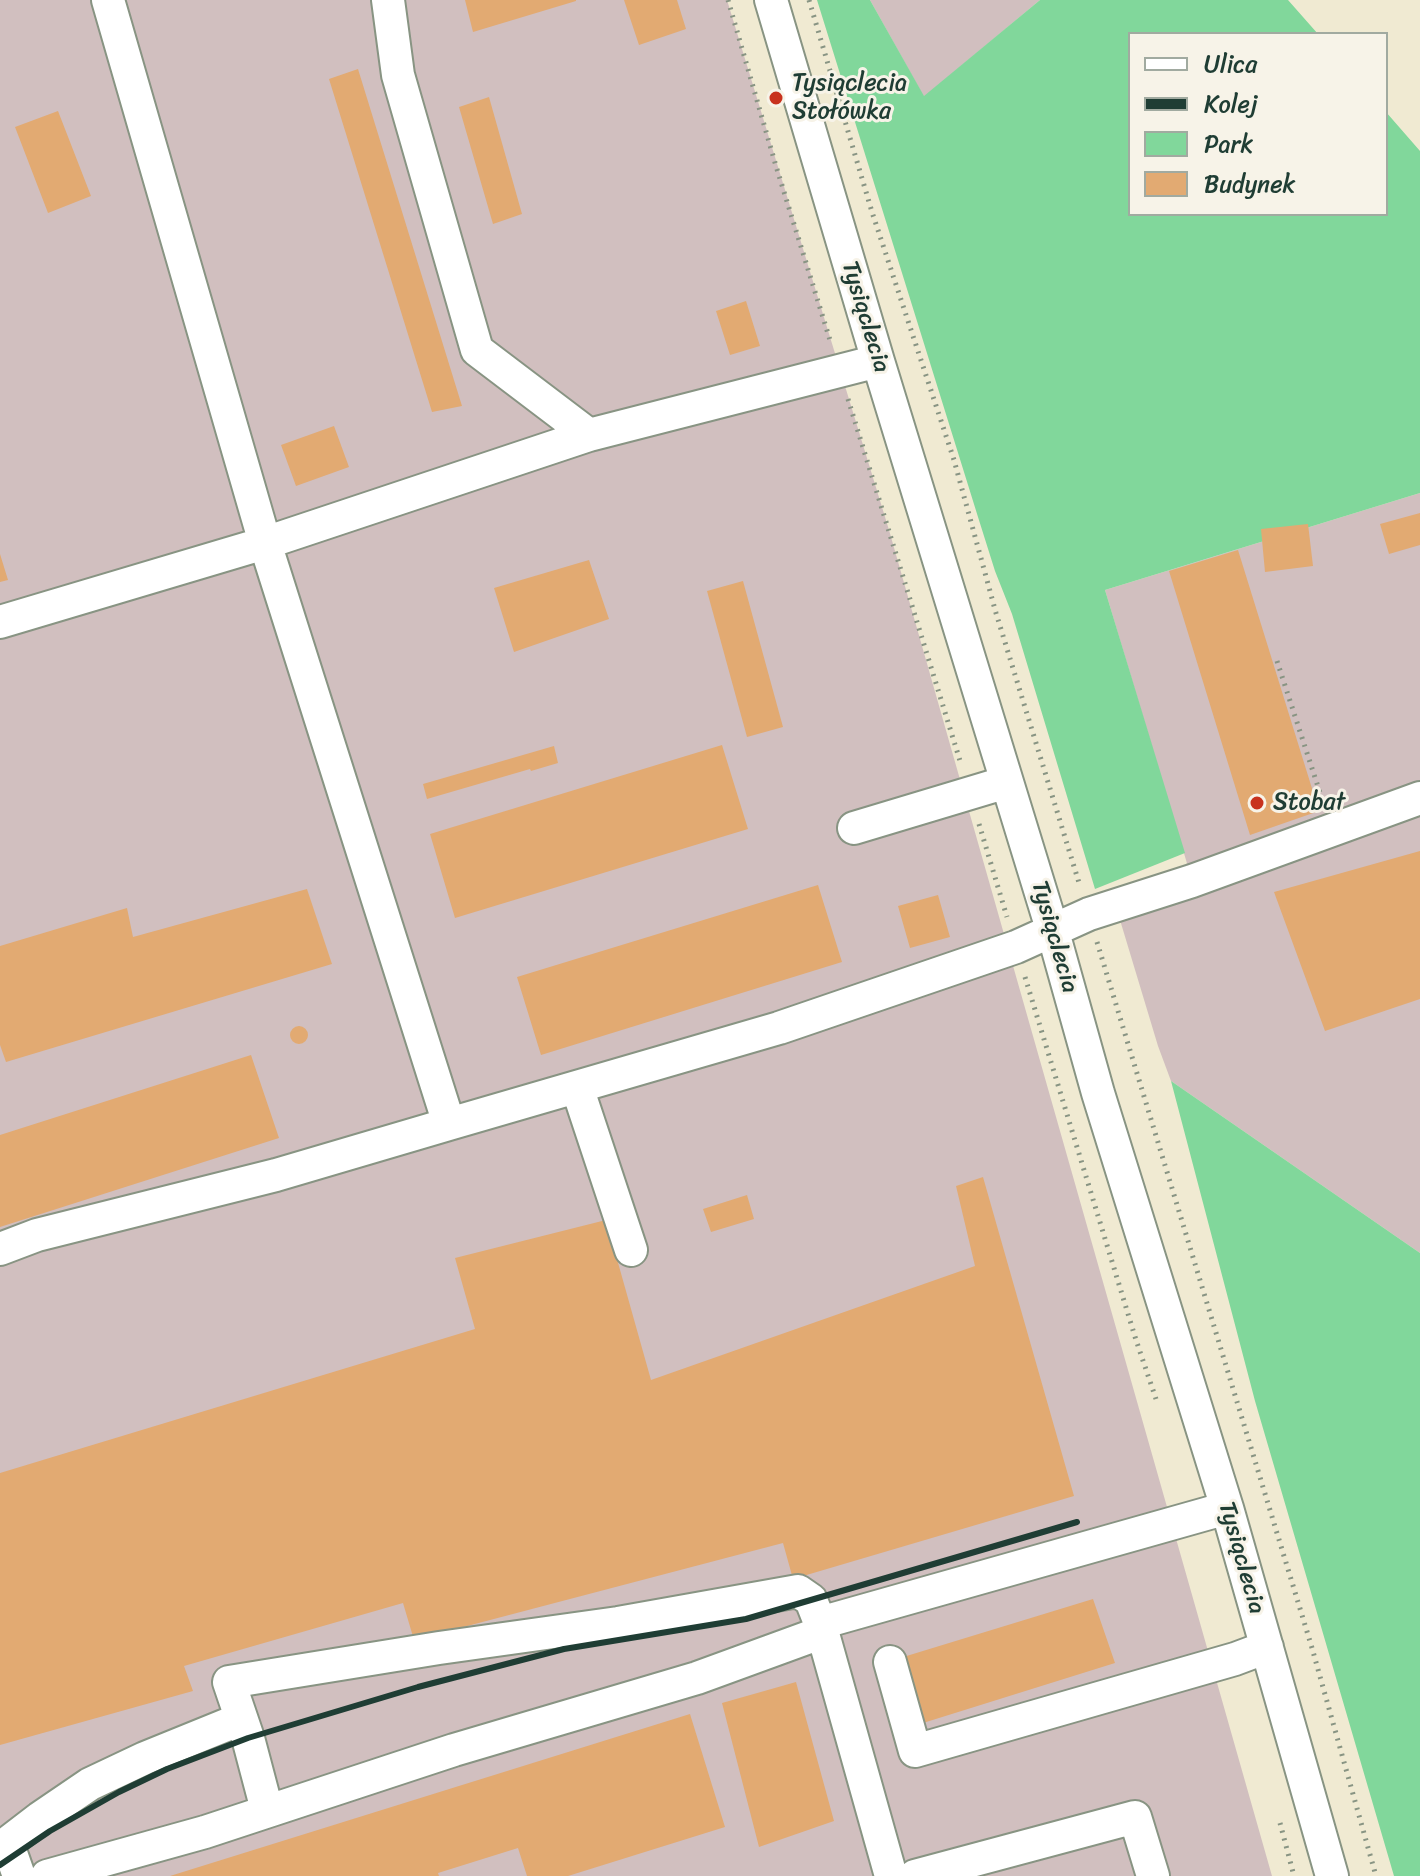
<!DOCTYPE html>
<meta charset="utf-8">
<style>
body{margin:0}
#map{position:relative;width:1420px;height:1876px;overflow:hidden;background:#f0ead2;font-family:Sriracha,sans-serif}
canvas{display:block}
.legend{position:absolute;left:1128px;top:32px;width:260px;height:184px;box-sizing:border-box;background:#f7f3e8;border:2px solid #a1aaa0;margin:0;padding:10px 14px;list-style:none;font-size:24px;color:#1f3d34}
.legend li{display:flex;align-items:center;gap:16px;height:40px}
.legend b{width:40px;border:2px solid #a1aaa0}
</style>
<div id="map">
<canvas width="1420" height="1876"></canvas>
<ul class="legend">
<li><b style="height:10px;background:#fff"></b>Ulica</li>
<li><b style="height:10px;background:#1f3d34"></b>Kolej</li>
<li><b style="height:22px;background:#81d79b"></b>Park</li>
<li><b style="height:22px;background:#e2aa72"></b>Budynek</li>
</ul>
</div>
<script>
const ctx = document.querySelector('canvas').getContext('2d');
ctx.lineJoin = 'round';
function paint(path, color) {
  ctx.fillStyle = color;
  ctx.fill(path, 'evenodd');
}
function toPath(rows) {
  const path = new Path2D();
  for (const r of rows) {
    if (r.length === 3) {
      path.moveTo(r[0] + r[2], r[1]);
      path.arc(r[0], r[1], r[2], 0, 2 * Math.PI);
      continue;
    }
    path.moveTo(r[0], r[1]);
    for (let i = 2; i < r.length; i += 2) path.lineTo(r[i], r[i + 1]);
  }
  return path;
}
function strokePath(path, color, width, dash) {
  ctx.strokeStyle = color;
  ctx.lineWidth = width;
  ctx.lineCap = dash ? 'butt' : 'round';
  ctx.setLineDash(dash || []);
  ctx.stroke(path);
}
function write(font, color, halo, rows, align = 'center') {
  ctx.font = font + ' Sriracha,sans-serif';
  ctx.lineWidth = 6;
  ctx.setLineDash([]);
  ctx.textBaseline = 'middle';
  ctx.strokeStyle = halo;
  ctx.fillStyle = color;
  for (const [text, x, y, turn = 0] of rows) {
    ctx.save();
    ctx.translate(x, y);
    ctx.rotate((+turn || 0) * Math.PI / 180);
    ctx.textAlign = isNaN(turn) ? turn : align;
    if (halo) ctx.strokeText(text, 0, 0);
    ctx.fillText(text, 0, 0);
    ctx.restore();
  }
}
const industrial = toPath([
 [0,0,727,0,889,530,1272,1876,0,1876],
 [870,0,1040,0,924,97],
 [1420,493,1420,1253,1171,1081,1158,1046,1120,920,1192,880,1105,590]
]);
const green = toPath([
 [817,0,870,0,924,96,1040,0,1288,0,1318,34,1130,34,1130,214,1386,214,1386,112,1420,151,1420,493,1105,590,1185,853,1095,889,1012,614,995,571,978,517],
 [1171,1081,1420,1253,1420,1876,1394,1876,1255,1401]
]);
const building = toPath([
 [465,0,576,0,576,1,473,32],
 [624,0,677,0,686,29,639,45],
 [358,69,462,406,432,412,329,79],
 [489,97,522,214,493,224,459,107],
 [58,111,91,196,48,213,15,127],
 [746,301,760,346,730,355,716,311],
 [334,426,349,467,296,486,281,445],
 [1420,513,1420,545,1389,554,1380,524],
 [1308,524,1313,566,1265,572,1261,529],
 [1238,550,1319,811,1250,835,1169,571],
 [0,554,8,580,0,582],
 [589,560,609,619,514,652,494,588],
 [743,581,783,727,747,737,707,591],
 [722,745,748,829,455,918,430,834],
 [554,746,558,763,531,771,530,769,427,799,423,784],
 [1420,851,1420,999,1325,1031,1274,892],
 [818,885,842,962,541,1055,517,977],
 [307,889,332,964,6,1062,0,1045,0,946,127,908,133,937],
 [938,895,950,937,910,948,898,906],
 [299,1035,9],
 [251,1055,279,1138,0,1227,0,1135],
 [983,1177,1074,1496,793,1579,783,1543,414,1640,403,1603,184,1666,193,1691,0,1745,0,1473,475,1329,455,1258,606,1220,651,1380,975,1266,956,1186],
 [747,1195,754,1219,711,1232,703,1209],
 [1093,1599,1115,1663,923,1723,900,1658],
 [796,1682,834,1821,759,1847,722,1703],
 [690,1714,725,1827,568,1876,527,1876,518,1848,438,1873,439,1876,170,1876]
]);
const path = toPath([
 [728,0,776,166,830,340],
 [809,0,872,212,954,460,996,613,1080,886],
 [848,399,961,764],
 [1277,661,1323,802],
 [979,824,1007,917],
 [1097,942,1312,1648,1376,1876],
 [1025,977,1136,1340,1156,1399],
 [1280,1823,1294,1876]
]);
const minor = toPath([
 [108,0,265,543,589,435],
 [388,0,398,75,477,350,589,435,878,361],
 [771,0,878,361,1053,932,1098,1093,1227,1508,1332,1876],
 [0,622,265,543,449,1124,779,1028,1016,947,1089,914,1192,881,1420,798],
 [854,828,1007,782],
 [577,1087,631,1250],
 [0,1249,37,1235,276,1175,449,1124],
 [890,1662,915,1751,1235,1659,1267,1647],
 [267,1810,248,1738,229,1682,439,1648,618,1623,798,1591,811,1600,820,1623],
 [0,1848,12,1856,19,1876],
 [1,1848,40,1818,90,1784,145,1758,241,1719],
 [47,1876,205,1832,454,1750,697,1678,823,1632],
 [891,1876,820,1623,1227,1508],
 [915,1876,1135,1817,1153,1876]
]);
const rail = toPath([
 [0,1865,50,1831,119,1792,167,1769,248,1738,418,1687,564,1649,746,1619,1077,1522]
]);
const markers = [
 [776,98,8,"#c8321e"],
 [1257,803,8,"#c8321e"]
];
const poiNames = [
 ["Tysiąclecia",792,84],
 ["Stołówka",792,112],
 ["Stobat",1273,803]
];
const streetNames = [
 ["Tysiąclecia",865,317,73],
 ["Tysiąclecia",1054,937,74],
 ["Tysiąclecia",1241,1558,74]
];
paint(industrial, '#d1bfbf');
paint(green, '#81d79b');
paint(building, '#e2aa72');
strokePath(minor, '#889483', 36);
strokePath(path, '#889483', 5, [2, 6]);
strokePath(minor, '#fff', 32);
strokePath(rail, '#1f3d34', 6);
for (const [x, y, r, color] of markers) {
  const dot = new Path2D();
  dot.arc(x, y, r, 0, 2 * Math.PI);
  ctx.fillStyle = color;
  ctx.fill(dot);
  strokePath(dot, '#f7f3e8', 3);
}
write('24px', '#1f3d34', '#f7f3e8', poiNames, 'left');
write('24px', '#1f3d34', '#f7f3e8', streetNames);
</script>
